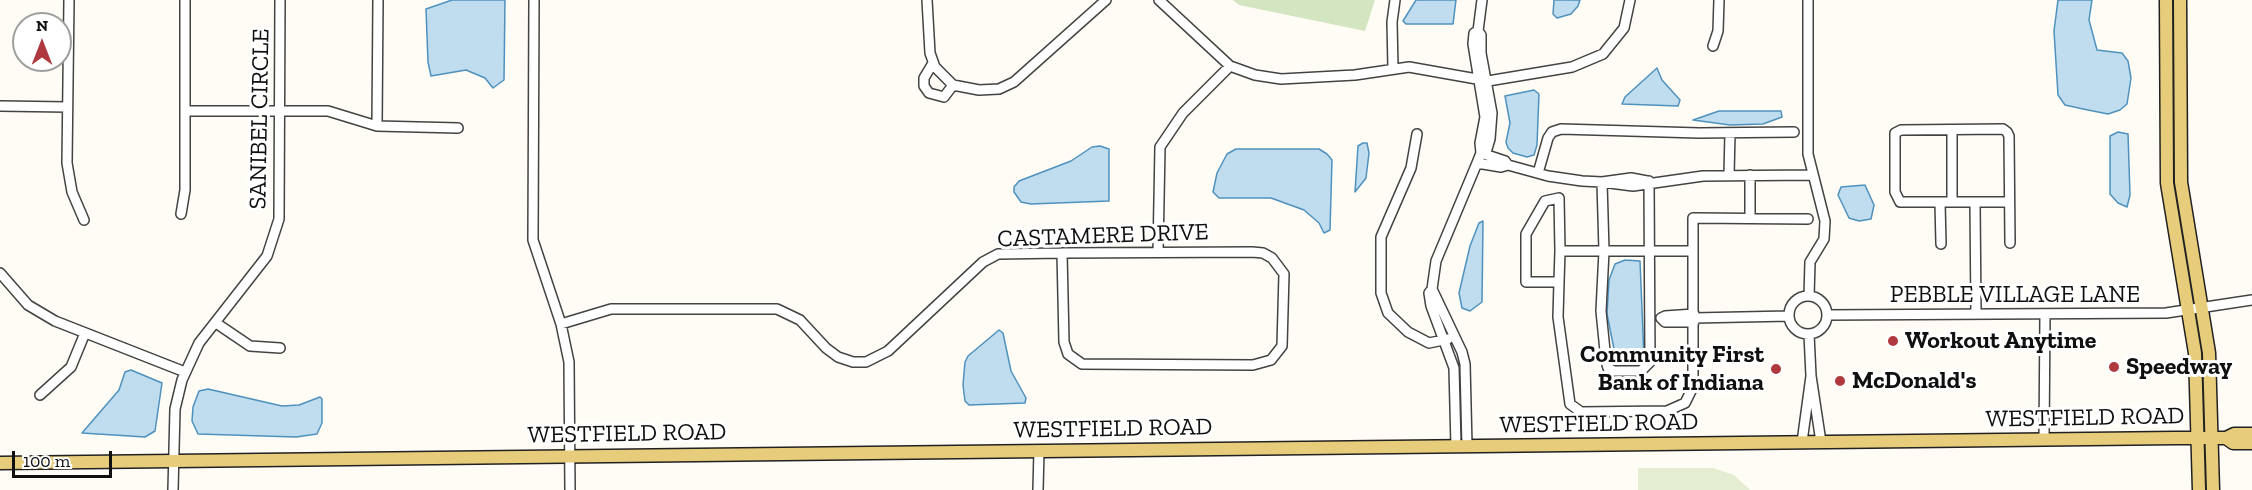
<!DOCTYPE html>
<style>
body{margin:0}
#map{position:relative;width:2252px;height:490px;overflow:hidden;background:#fefcf4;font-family:"Zilla Slab",serif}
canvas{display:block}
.north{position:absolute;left:12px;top:12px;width:60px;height:60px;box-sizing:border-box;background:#fff;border:2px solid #9f9f9f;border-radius:50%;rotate:0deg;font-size:16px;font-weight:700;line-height:24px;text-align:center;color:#101010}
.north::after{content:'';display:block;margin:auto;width:21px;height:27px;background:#af393f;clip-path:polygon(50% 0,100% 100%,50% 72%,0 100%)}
.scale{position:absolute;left:12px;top:451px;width:100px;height:27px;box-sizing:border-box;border:3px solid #101010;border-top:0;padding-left:8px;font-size:18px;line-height:21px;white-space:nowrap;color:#101010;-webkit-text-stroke:4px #fff;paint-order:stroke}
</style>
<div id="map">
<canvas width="2252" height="490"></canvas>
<div class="north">N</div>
<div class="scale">100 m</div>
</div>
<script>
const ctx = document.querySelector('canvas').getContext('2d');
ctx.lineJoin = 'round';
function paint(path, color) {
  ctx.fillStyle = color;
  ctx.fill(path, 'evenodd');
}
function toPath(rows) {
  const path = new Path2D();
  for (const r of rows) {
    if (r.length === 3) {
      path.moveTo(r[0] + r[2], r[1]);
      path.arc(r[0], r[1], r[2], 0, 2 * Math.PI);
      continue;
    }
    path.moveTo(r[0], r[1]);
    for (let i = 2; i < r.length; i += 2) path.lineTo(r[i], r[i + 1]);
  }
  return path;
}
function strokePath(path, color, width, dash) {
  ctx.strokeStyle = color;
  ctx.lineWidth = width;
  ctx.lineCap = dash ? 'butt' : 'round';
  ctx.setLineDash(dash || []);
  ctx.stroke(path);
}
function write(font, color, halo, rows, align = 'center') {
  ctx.font = font + ' "Zilla Slab",serif';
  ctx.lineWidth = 6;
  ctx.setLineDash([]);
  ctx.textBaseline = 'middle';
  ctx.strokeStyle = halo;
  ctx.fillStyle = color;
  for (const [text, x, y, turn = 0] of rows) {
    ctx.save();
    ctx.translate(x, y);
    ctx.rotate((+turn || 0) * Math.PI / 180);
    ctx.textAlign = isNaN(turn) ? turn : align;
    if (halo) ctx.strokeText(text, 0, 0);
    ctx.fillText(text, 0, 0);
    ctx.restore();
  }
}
const green = toPath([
 [1233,0,1375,0,1365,31,1239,5]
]);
const pitch = toPath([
 [1638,468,1713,468,1734,475,1750,490,1638,490]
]);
const water = toPath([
 [452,0,505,0,504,80,493,88,485,78,466,70,431,76,428,62,426,9,452,0],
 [1416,0,1456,0,1453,24,1406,24,1403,21,1416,0],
 [1554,0,1580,0,1578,6,1571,14,1557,18,1553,14,1554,0],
 [2058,0,2092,0,2089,20,2097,50,2122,53,2128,61,2131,78,2127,104,2120,110,2108,114,2083,109,2065,105,2058,95,2054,31,2058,0],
 [1657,68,1662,80,1680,100,1678,106,1622,104,1625,97,1657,68],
 [1534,90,1539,94,1537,145,1534,155,1527,157,1513,153,1508,148,1506,142,1510,123,1505,96,1534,90],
 [1719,111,1781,111,1782,117,1763,124,1730,125,1693,120,1719,111],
 [2118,132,2128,134,2130,195,2127,207,2118,203,2110,194,2110,136,2118,132],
 [1363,143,1367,143,1369,153,1366,178,1355,192,1358,146,1363,143],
 [1100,146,1109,149,1109,201,1031,204,1021,202,1014,192,1014,187,1019,181,1071,161,1092,147,1100,146],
 [1236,149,1319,149,1327,154,1332,160,1330,230,1324,233,1319,223,1304,210,1271,198,1219,198,1213,192,1217,173,1227,154,1236,149],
 [1865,185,1874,205,1871,219,1859,221,1849,218,1838,195,1841,187,1865,185],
 [1483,221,1482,302,1470,311,1462,308,1459,293,1470,246,1479,223,1483,221],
 [1625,260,1640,261,1644,358,1638,365,1617,364,1607,314,1609,280,1615,264,1625,260],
 [999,330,1003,333,1011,371,1026,398,1025,403,969,405,965,401,963,385,965,362,968,356,999,330],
 [131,370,162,383,155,431,145,437,82,433,119,390,125,372,131,370],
 [208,389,282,406,299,405,320,397,322,399,322,423,317,434,296,437,198,434,192,421,193,407,199,391,208,389]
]);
const minor = toPath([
 [69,0,67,163,72,192,84,220],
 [534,0,533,240,561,324,569,362,570,490],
 [927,0,930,53,935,67,953,85,979,90,999,89,1014,82,1106,0],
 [1159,0,1230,66,1255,75,1281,79,1355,75,1409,67,1488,81,1572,67,1603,54,1624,28,1630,0],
 [1808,0,1808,154,1825,221,1824,239,1810,262,1809,296],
 [1478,31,1481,35,1481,53,1492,113,1490,139,1487,149,1481,153,1480,143,1485,117,1473,44,1474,33,1478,31,1482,0],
 [1713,46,1718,31,1719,0],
 [933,63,924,78,924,86,929,93,944,97,953,85],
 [1393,68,1392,22,1395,0],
 [0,106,67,107],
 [185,111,328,111,377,126,458,128],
 [377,126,378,0],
 [1952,130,1952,202],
 [1417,134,1411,168,1381,237,1381,293,1388,313,1408,332,1429,343,1448,339],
 [1508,165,1548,176,1582,181,1602,182,1631,178,1647,181],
 [1538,173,1548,138,1552,132,1561,129,1699,133,1794,132],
 [1729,175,1730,133],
 [1750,175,1750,218],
 [1602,182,1604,251,1601,311,1606,361,1608,368,1614,371,1641,371,1650,362,1649,181],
 [1602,182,1633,186,1703,176,1812,175],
 [2009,202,1900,202,1895,192,1895,133,1901,130,2003,129,2007,132,2009,136,2010,243],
 [1940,203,1941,244],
 [1975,203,1976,314],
 [181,214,185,190,185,0],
 [1560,251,1693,251],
 [1158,252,1160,147,1183,113,1230,66],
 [0,273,28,305,55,321,185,372],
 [1559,282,1526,282,1526,234,1545,201,1559,198,1560,251,1559,282,1558,317,1570,404,1581,412,1667,411,1685,403,1693,387,1693,218,1808,219],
 [1432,289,1436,261,1477,163,1481,153,1505,161,1508,165,1501,167,1477,163],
 [1808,315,19],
 [1694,314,1665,316,1661,318,1665,322,1694,322],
 [1827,315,2166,313,2252,300],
 [1694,318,1789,316],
 [216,323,250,346,280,348],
 [561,324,611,309,777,309,800,320,826,348,838,357,853,362,866,362,888,351,983,262,998,254,1062,253,1252,252,1263,253,1272,258,1284,274,1282,346,1271,360,1253,365,1082,364,1068,354,1064,342,1062,253],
 [1809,334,1811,376],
 [40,395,71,367,85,333],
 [2044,440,2045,314],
 [1802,442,1811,376,1821,442],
 [1456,446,1454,368,1431,306,1429,293,1432,289,1462,352,1465,364,1467,446],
 [173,490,175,409,182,380,199,343,267,256,279,219,280,0],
 [1038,490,1039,450]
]);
const major = toPath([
 [2166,0,2167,183,2195,353,2199,490],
 [2180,0,2181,182,2209,353,2213,490],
 [2226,438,2233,443,2252,443],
 [0,463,2176,438,2226,438,2234,434,2252,434]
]);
const markers = [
 [1893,341,6,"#af393f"],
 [2114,367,6,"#af393f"],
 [1776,369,6,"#af393f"],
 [1840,381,6,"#af393f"]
];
const streetNames = [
 ["SANIBEL CIRCLE",260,119,-89],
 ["CASTAMERE DRIVE",1103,236,-2],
 ["PEBBLE VILLAGE LANE",2015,295],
 ["WESTFIELD ROAD",2085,418,-1],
 ["WESTFIELD ROAD",1599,424,-1],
 ["WESTFIELD ROAD",1113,429,-1],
 ["WESTFIELD ROAD",627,434,-1]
];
const poiNames = [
 ["Workout Anytime",1905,341],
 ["Community First",1764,355,"right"],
 ["Bank of Indiana",1764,383,"right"],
 ["Speedway",2126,367],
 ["McDonald's",1852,381]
];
paint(green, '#d4e5c1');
paint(pitch, '#e4edd2');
paint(water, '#bfddef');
strokePath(water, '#4f91bd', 1.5);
strokePath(minor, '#434343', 12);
strokePath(major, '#212121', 15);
strokePath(minor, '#fff', 9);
strokePath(major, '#e7cd7b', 12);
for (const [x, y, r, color] of markers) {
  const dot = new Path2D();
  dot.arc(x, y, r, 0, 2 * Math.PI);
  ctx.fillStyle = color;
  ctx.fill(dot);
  strokePath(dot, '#fff', 2);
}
write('24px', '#101010', '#fff', streetNames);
write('bold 24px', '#101010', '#fff', poiNames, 'left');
</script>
